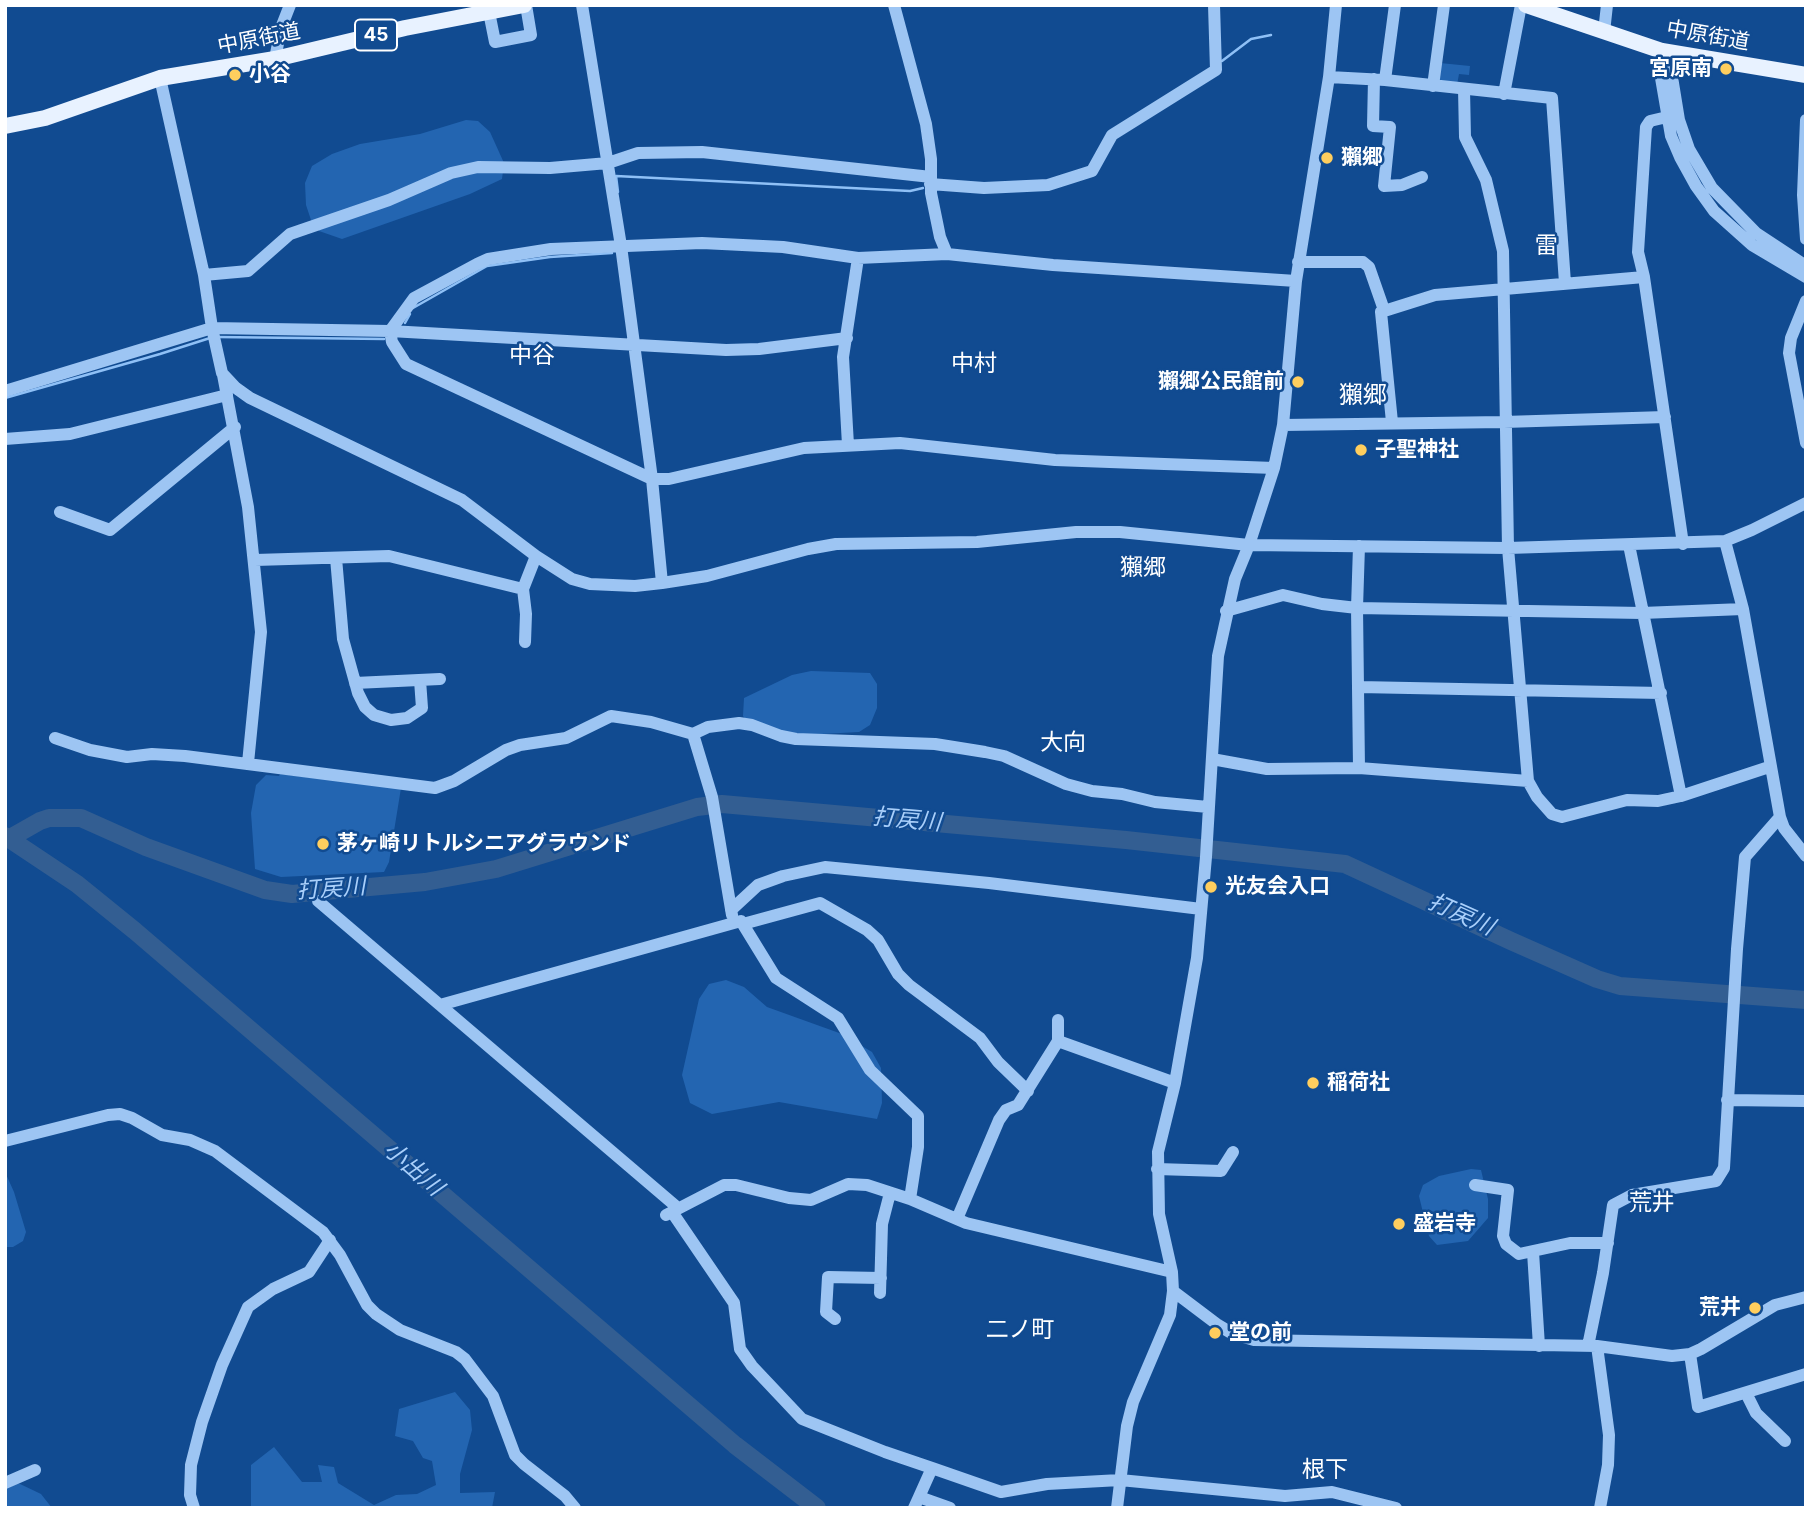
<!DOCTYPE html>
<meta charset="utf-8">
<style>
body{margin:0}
#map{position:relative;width:1811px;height:1513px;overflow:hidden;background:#114b91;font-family:Inter,sans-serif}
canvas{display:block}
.frame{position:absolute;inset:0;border:7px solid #fff;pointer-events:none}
</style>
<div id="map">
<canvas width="1811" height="1513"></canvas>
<div class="frame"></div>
</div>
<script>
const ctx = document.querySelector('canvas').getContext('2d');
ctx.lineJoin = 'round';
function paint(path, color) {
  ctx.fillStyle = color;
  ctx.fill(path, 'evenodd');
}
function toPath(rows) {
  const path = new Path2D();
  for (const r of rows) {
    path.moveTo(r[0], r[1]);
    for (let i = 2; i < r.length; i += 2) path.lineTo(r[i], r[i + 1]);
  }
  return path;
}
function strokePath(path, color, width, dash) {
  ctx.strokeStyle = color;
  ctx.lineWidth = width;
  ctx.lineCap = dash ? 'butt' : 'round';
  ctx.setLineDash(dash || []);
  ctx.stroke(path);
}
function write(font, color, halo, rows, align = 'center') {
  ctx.font = font + ' Inter,"Noto Sans JP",sans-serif';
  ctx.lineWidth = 5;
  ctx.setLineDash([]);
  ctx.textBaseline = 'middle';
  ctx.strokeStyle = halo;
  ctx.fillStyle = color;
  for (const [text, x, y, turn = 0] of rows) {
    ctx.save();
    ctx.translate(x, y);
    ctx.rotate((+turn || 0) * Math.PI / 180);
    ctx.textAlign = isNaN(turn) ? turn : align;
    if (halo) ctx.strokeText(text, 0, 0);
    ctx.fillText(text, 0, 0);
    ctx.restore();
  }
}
const green = toPath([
 [1440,63,1470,66,1469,75,1459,74,1457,85,1441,83,1438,79],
 [466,120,478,121,490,132,504,163,502,179,470,194,342,239,319,231,311,220,306,205,305,183,312,166,332,154,360,144,420,134],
 [811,671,870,673,877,684,877,708,870,725,859,732,804,735,749,725,743,716,744,698,792,675],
 [280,774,401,788,389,862,384,872,281,877,255,869,251,813,256,785,266,775,279,776],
 [726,980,744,987,767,1007,842,1034,872,1052,881,1068,882,1103,877,1119,779,1102,712,1114,690,1103,682,1075,699,999,709,984],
 [1471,1169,1481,1170,1488,1199,1488,1218,1468,1241,1437,1245,1429,1236,1425,1221,1419,1196,1423,1185,1439,1176],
 [5,1172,14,1192,26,1232,23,1241,13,1247,5,1247],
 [455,1392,470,1410,472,1430,460,1474,460,1493,495,1492,492,1508,251,1508,251,1465,274,1447,302,1482,322,1482,318,1465,334,1467,338,1483,374,1505,396,1495,417,1494,436,1485,432,1461,423,1458,413,1441,395,1436,399,1409],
 [18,1483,41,1494,52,1508,5,1508,5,1489]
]);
const stream = toPath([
 [1222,61,1251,39,1271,35],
 [618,192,616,176,910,191,923,188],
 [413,308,487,266,550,257,612,253],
 [405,323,410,314],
 [217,337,384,339],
 [5,398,160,354,210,338]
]);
const river = toPath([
 [5,836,77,884,135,931,735,1445,817,1508],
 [10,838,40,821,49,818,81,818,146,847,265,890,292,894,425,882,496,869,697,807,722,804,1126,840,1345,864,1511,941,1597,979,1620,986,1806,1000]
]);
const minor = toPath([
 [582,5,621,246,652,479,662,583],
 [894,5,926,124,931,159,931,193,940,237,947,254],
 [489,12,495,42,531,35,526,5],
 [1604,32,1607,5],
 [1662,51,1661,78,1671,136,1680,157,1696,186,1714,211,1752,245,1806,277],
 [1674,52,1672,77,1679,120,1689,149,1712,188,1756,233,1806,266],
 [275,59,281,28,290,5],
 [1329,77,1385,80,1552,98,1565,283],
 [160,78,204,275,212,328,222,373,236,388,250,398,462,500,536,556,572,579,590,584,635,586,662,583,707,576,808,549,836,544,977,542,1076,532,1120,532,1249,545,1508,548,1725,541,1752,530,1806,503],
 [1374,79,1373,126,1390,127,1384,186,1402,185,1422,177],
 [1385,80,1395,5],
 [1433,86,1444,5],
 [1464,89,1465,137,1486,180,1503,251,1508,548,1528,781,1537,797,1552,814,1562,817,1627,800,1658,801,1681,796,1769,767],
 [1504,94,1521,5],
 [1667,117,1650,121,1646,127,1638,252,1644,277,1683,544],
 [1806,120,1803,195,1806,239],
 [930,184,984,188,1048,185,1092,171,1112,135,1216,70,1214,5],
 [1298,262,1363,262,1369,267,1384,310],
 [204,275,248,271,290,234,389,200,451,173,478,167,550,168,608,163,638,153,702,152,931,177],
 [1806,301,1791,338,1789,353,1806,443],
 [223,375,248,507,261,632,248,763],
 [5,391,212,328,390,331,726,350,759,349,847,338],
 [1392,422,1381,312,1435,295,1644,277],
 [1283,425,1504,422,1665,417],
 [5,439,70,434,227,395],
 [848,445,843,357,858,258],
 [1274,468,1055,460,900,443,804,448,669,479,652,479,406,364,392,342,390,331,414,298,477,264,488,259,551,249,702,243,783,247,858,258,947,254,1053,265,1296,281],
 [60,512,110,530,235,427],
 [1725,541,1743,609,1780,817,1784,828,1806,856],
 [1629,545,1681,796],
 [1359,546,1357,608,1359,768],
 [336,558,343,639,358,693,365,707,374,715,391,720,407,718,422,708,420,680],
 [255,560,389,556,523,589],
 [1226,611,1283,595,1322,604,1357,608,1642,613,1743,609],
 [525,642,526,614,523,589,536,556],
 [355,683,440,679],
 [1359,687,1661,693],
 [693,734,712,797,732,915],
 [55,738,90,750,127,757,152,754,185,756,435,788,454,781,506,750,520,745,566,738,611,716,651,722,693,734,708,727,739,723,752,725,781,736,796,739,935,744,985,752,1004,756,1066,784,1092,791,1122,794,1155,802,1208,807],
 [1212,759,1267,769,1359,768,1528,781],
 [318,901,678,1208],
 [731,910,758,885,783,876,825,867,989,883,1201,909],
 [743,924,820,903,867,930,878,940,898,974,909,985,980,1038,998,1062,1028,1091],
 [440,1005,741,921,776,978,838,1018,870,1070,918,1116,918,1147,910,1199],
 [1058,1041,1175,1083],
 [1727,1100,1806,1101],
 [5,1141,108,1115,120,1114,132,1118,162,1135,190,1140,215,1151,323,1232,340,1255,367,1305,376,1314,400,1330,456,1352,465,1359,493,1396,515,1455,524,1464,565,1496,575,1508],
 [1157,1169,1221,1171,1233,1152],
 [1475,1185,1508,1190,1503,1236,1506,1244,1519,1254,1570,1243,1608,1243],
 [672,1212,734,1303,740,1349,752,1366,802,1419,885,1452,932,1468],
 [666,1215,724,1185,736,1185,789,1198,811,1200,848,1184,867,1185,910,1199,966,1223,1172,1272],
 [957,1219,999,1120,1006,1110,1018,1105,1058,1041,1058,1020],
 [1533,1252,1539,1346],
 [1173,1291,1218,1325,1233,1334,1254,1340,1597,1346,1672,1356,1690,1354,1701,1349,1775,1305,1806,1297],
 [880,1293,882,1224,890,1193],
 [835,1319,826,1312,828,1277,881,1278],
 [1588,1346,1603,1273,1613,1205,1632,1195,1716,1181,1724,1168,1737,949,1745,857,1780,817],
 [1597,1346,1609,1435,1608,1465,1600,1508],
 [1690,1354,1698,1407,1806,1374],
 [1746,1393,1756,1413,1785,1441],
 [5,1483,35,1470],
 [919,1497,932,1468,1001,1492,1047,1484,1120,1480,1285,1496,1332,1492,1396,1508],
 [194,1508,190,1495,191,1465,202,1422,222,1365,248,1307,273,1289,309,1272,330,1240],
 [914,1508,919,1497,950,1508],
 [1117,1508,1127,1426,1133,1402,1170,1315,1173,1291,1172,1272,1159,1214,1158,1152,1175,1083,1197,958,1206,857,1218,656,1235,579,1249,545,1274,468,1283,425,1296,281,1329,77,1336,5]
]);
const major = toPath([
 [1526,5,1662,51,1806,75],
 [5,126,45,118,160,78,275,59,405,28,524,5]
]);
const markers = [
 [1726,69,7,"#ffce5e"],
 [235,75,7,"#ffce5e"],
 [1327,158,7,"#ffce5e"],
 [1298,382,7,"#ffce5e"],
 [1361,450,7,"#ffce5e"],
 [323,844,7,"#ffce5e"],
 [1211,887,7,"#ffce5e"],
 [1313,1083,7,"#ffce5e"],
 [1399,1224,7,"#ffce5e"],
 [1755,1308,7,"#ffce5e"],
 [1215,1333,7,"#ffce5e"]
];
const shields = [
 [376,35,42]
];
const shieldNames = [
 ["45",376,35]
];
const streetNames = [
 ["中原街道",1708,36,10],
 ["中原街道",259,39,-11]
];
const poiNames = [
 ["宮原南",1712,69,"right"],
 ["小谷",249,75],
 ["獺郷",1341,158],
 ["獺郷公民館前",1284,382,"right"],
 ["子聖神社",1375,450],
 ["茅ヶ崎リトルシニアグラウンド",337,844],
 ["光友会入口",1225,887],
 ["稲荷社",1327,1083],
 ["盛岩寺",1413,1224],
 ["荒井",1741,1308,"right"],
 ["堂の前",1229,1333]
];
const neighbourhoodNames = [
 ["雷",1546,246],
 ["中谷",532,356],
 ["中村",974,364],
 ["獺郷",1143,568],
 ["大向",1063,743],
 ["荒井",1652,1203],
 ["二ノ町",1020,1330],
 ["根下",1325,1470]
];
const waterNames = [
 ["打戻川",907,820,5],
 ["打戻川",331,889,-4],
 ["打戻川",1461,915,24],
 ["小出川",413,1169,41]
];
const quarterNames = [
 ["獺郷",1363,396]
];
paint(green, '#2365b1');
strokePath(stream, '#8fc0f6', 2.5);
strokePath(river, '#335e92', 18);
strokePath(minor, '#9dc5f3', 12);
strokePath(major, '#e8f2ff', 16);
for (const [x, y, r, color] of markers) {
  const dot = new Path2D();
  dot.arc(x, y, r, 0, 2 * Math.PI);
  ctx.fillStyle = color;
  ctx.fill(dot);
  strokePath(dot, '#114b91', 2.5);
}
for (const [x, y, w] of shields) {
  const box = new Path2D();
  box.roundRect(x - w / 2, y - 15.5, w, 31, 5);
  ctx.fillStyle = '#114b91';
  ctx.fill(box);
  strokePath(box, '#fff', 2);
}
write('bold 19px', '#fff', null, shieldNames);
write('21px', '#fff', '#114b91', streetNames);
write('bold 21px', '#fff', '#114b91', poiNames, 'left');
write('23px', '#fff', '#114b91', neighbourhoodNames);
write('italic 23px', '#a9cffa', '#114b91', waterNames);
write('24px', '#fff', '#114b91', quarterNames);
</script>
